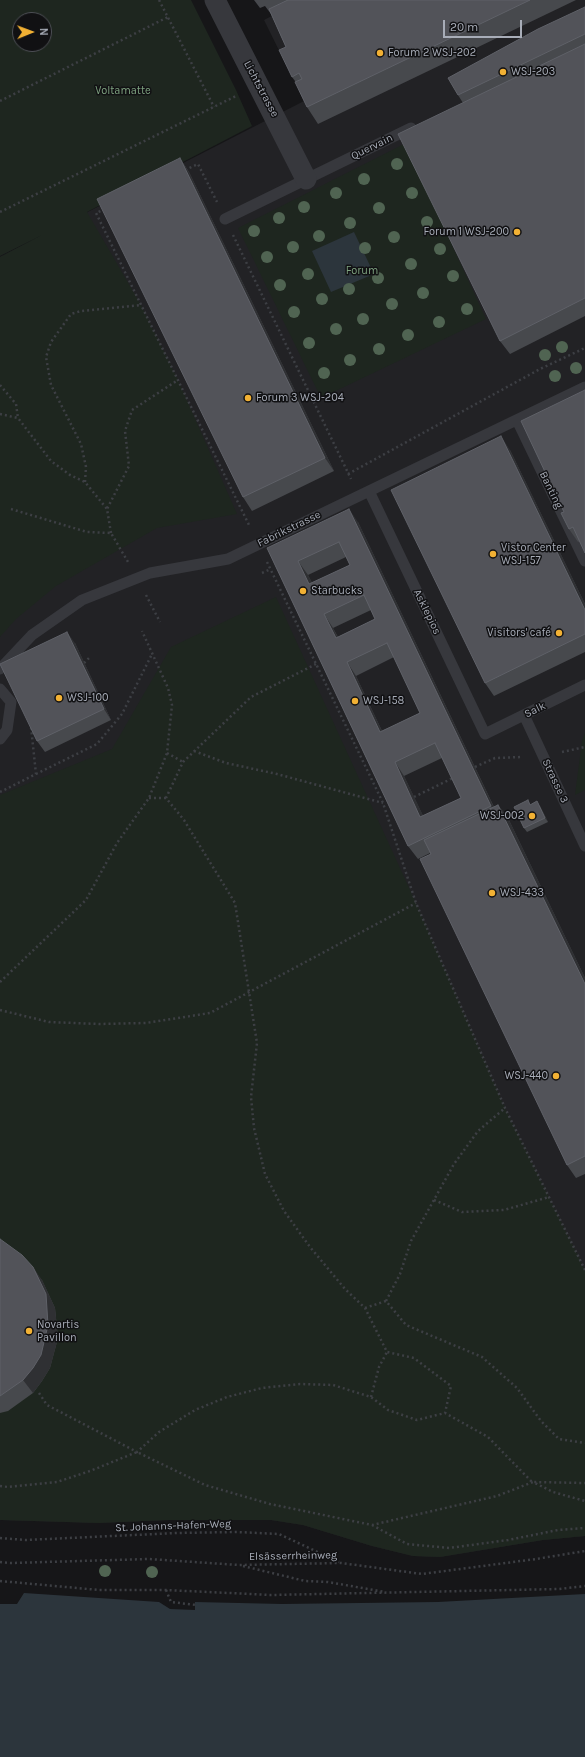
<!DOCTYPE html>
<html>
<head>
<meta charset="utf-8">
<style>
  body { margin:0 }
  #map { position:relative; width:585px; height:1757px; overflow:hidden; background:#161618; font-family:Karla,sans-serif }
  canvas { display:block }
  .north { position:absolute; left:12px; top:12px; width:40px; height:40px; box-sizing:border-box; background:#111113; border:1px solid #4d4f55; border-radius:50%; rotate:89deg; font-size:11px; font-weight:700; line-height:16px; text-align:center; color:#a8adb8 }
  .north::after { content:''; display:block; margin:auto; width:14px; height:18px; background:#f2b134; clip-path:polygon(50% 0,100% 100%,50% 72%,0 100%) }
  .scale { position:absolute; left:443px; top:20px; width:79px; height:18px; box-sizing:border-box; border:2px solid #a8adb8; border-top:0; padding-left:5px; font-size:12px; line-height:14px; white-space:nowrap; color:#a8adb8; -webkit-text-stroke:3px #111113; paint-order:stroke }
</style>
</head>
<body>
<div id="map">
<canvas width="585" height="1757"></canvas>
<div class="north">N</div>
<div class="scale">20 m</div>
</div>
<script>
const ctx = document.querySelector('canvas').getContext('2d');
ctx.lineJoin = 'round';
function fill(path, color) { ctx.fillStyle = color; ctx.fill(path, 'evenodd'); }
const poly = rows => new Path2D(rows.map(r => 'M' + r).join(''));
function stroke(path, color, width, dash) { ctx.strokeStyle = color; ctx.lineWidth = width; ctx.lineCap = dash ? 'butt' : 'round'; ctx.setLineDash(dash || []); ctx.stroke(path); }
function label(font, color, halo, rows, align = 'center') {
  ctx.font = font + ' Karla,sans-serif'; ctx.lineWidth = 3; ctx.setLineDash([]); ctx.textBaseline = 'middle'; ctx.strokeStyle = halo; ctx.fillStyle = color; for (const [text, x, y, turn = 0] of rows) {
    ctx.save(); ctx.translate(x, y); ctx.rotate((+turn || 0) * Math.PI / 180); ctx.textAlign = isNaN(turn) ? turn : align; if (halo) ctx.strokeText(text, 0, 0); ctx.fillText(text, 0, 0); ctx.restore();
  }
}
const built = poly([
  [302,0,585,0,585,1536,543,1540,440,1557,413,1556,372,1546,303,1525,271,1520,170,1520,98,1523,0,1520,0,257,304,101,264,20]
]);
const green = poly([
  [0,0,191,0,236,90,252,126,87,212,141,305,178,380,237,514,157,528,56,586,16,619,0,637,0,257,42,235,0,256],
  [20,20,44,20,44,44,20,44],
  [404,144,407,147,486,319,321,398,238,228],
  [276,597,416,903,505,1108,585,1270,585,1536,543,1540,440,1557,413,1556,372,1546,303,1525,271,1520,170,1520,98,1523,0,1520,0,795,112,749,171,647],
  [585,733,585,790,575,795,582,741]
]);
const water = poly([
  [354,232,374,274,331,292,312,251],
  [24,1593,159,1602,170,1609,195,1610,195,1602,282,1604,438,1602,585,1594,585,1757,0,1757,0,1604,17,1604]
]);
const path = poly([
  [159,0,214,107],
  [0,101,168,17],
  [185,170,198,164,217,202],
  [105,209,96,213,250,527],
  [0,212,236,96],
  [233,235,351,479],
  [0,385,16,404,18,418],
  [0,414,18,418,51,461,70,475,85,482,107,509],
  [348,474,540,369,585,348],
  [85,482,86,467,81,444,51,385,46,357,51,342,71,314,81,311,141,305],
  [11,509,87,532,111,533,128,562],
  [111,533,107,509,129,466,125,431,132,410,178,380],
  [267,562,383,803,416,903,505,1108,585,1270],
  [262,573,271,569],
  [146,595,160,622],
  [84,663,91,656],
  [316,664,251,697,183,762,166,798,184,820,235,903,257,1043,251,1097,254,1128,265,1174,284,1211,310,1247,345,1289,365,1308,387,1352,414,1358,451,1386,445,1413],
  [194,751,226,763,277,774,383,803],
  [562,752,585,747],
  [167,753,183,762],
  [475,767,495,758,522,757],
  [36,774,97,744,122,714,152,654],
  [0,792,36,774,31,727],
  [414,797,453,778],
  [149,798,166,798],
  [0,982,86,900,117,843,149,798,167,753,172,705,168,688,142,631],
  [0,1010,49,1022,99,1024,146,1023,210,1013,416,903],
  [434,1200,462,1212,504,1210,549,1197],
  [386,1301,400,1274,411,1241,454,1164,478,1131,505,1108],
  [365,1308,386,1301,406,1325,482,1357,517,1388,541,1421,559,1439,585,1443],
  [39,1393,47,1405,137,1452,159,1432,195,1410,227,1397,262,1388,300,1384,333,1385,371,1397,388,1410,417,1420,445,1413,488,1437,532,1482,585,1483],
  [371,1397,379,1367,387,1352],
  [0,1486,8,1487,57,1482,90,1471,137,1452,205,1485,270,1504,372,1525,497,1496,533,1482,553,1492,585,1501],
  [372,1525,407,1544,449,1548,508,1540,558,1530,585,1528],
  [0,1538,26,1540,177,1533,237,1532,279,1534,339,1562],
  [0,1562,11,1563,149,1559,239,1565,341,1563,422,1574,536,1559,585,1551],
  [243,1566,305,1581,328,1582,385,1592],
  [0,1581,99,1590,166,1590,271,1595,559,1589,585,1586],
  [166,1590,171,1602,196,1605]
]);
const lane = poly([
  [225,219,411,128],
  [517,420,585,561],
  [369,491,485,734,585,685],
  [0,669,32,635,82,600,150,573,228,559,585,387],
  [0,689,11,702,7,730,0,739],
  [524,715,585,846]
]);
const street = poly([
  [215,0,306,179]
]);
const trees = [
  [397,164],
  [364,179],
  [336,193],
  [412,193],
  [304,207],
  [379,208],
  [279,218],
  [427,222],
  [350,223],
  [254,231],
  [319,236],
  [394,237],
  [293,247],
  [365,248],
  [440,249],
  [267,257],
  [411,264],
  [308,274],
  [453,276],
  [378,278],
  [280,285],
  [349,289],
  [423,293],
  [322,299],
  [392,304],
  [467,309],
  [294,312],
  [363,319],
  [439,322],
  [336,329],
  [408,335],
  [309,343],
  [562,347],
  [379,349],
  [545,355],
  [350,360],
  [576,368],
  [324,373],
  [555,376],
  [105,1571],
  [152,1572]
];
const wall = poly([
  [254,0,576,0,318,124,307,107,296,82,292,77,286,47,271,14,265,6,260,8],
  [585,7,585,316,510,354,500,341,463,103,458,95],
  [180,158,189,172,334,471,252,511,243,497],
  [521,421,580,541,578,542,569,529,564,512],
  [510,450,585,604,585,652,494,696,485,683],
  [358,522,494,807,498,805,508,818,585,978,585,1174,576,1178,567,1165,430,853,418,859,408,846,267,548],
  [346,557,350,565,312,583,308,575],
  [371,610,375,619,338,637,333,628],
  [394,657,420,713,382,731,356,676],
  [442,758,461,798,423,816,404,776],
  [75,643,111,720,45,752,37,741],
  [531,805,540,806,548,822,527,832,524,828],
  [0,1239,42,1280,55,1308,58,1338,50,1368,42,1381,33,1393,8,1411,0,1413]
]);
const shadedWall = poly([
  [180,158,189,172,334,471,325,458],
  [501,436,510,450,585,604,585,610],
  [349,509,358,522,500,820,491,806],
  [298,561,308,575,319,597,309,584],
  [324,614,333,628,345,652,336,638],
  [67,632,75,643,111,720,104,709],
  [347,662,356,676,389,746,380,732],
  [395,762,404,776,430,830,420,817],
  [537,801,540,806,548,822,545,818],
  [498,805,508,818,585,978,585,984],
  [33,1267,42,1280,55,1308,58,1338,50,1368,42,1381,33,1393,23,1380]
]);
const building = poly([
  [288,0,530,0,307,107,295,82,302,79,299,73,292,77,279,50,286,47,269,9,288,0],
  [585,7,585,34,458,95,448,78,538,29,585,7],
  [585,44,585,298,500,341,398,134,585,44],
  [180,158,325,458,243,497,97,199,180,158],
  [585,390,585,553,573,527,569,529,561,513,564,512,521,421,585,390],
  [501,436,585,610,585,634,485,683,391,490,501,436],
  [349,509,491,806,408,846,267,548,349,509],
  [339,542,350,565,309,584,298,561,339,542],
  [364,595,375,619,336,638,324,614,364,595],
  [387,643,420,713,380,732,347,662,387,643],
  [435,743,461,798,420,817,395,762,435,743],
  [67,632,104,709,37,741,0,664,67,632],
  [528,800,530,805,537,801,545,818,524,828,514,807,528,800],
  [498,805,585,984,585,1156,567,1165,420,859,431,854,424,840,498,805],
  [0,1239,22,1255,33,1267,46,1294,48,1325,41,1355,33,1368,23,1380,0,1396,0,1239]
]);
const markers = [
  [380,53,4,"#f2b134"],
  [503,72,4,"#f2b134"],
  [517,232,4,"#f2b134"],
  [248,398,4,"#f2b134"],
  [493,554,4,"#f2b134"],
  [303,591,4,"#f2b134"],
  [559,633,4,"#f2b134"],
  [59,698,4,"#f2b134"],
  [355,701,4,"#f2b134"],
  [532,816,4,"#f2b134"],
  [492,893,4,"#f2b134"],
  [556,1076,4,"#f2b134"],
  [29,1331,4,"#f2b134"]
];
const poiNames = [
  ["Forum 2 WSJ-202",388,53],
  ["WSJ-203",511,72],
  ["Forum 1 WSJ-200",509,232,"right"],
  ["Forum 3 WSJ-204",256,398],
  ["Vistor Center",501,548],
  ["WSJ-157",501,561],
  ["Starbucks",311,591],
  ["Visitors' café",551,633,"right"],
  ["WSJ-100",67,698],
  ["WSJ-158",363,701],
  ["WSJ-002",524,816,"right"],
  ["WSJ-433",500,893],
  ["WSJ-440",548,1076,"right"],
  ["Novartis",37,1325],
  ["Pavillon",37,1338]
];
const streetNames = [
  ["Lichtstrasse",261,89,62],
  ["Quervain",372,147,-26],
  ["Banting",551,490,64],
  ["Fabrikstrasse",289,529,-26],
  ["Asklepios",427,612,64],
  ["Salk",535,710,-26],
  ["Strasse 3",555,781,65],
  ["St. Johanns-Hafen-Weg",173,1526,-2],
  ["Elsässerrheinweg",293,1556,-1]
];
const parkNames = [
  ["Voltamatte",123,91],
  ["Forum",362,271]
];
fill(built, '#222225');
fill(green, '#1e261f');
fill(water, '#2c353c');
stroke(path, '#3d3f44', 2.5, [2, 3]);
stroke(lane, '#37383d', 11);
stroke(street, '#37383d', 21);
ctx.fillStyle = '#506452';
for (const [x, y] of trees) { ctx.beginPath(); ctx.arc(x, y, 6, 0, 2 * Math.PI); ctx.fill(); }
fill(wall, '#47494d');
fill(shadedWall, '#2f3033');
fill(building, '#525359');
stroke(building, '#5f6168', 1);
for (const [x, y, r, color] of markers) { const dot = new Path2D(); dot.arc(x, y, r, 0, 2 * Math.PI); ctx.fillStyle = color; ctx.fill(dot); stroke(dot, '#111113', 1.5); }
label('11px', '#a8adb8', '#111113', poiNames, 'left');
label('11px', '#a8adb8', '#111113', streetNames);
label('11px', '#7fa381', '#111113', parkNames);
</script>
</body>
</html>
